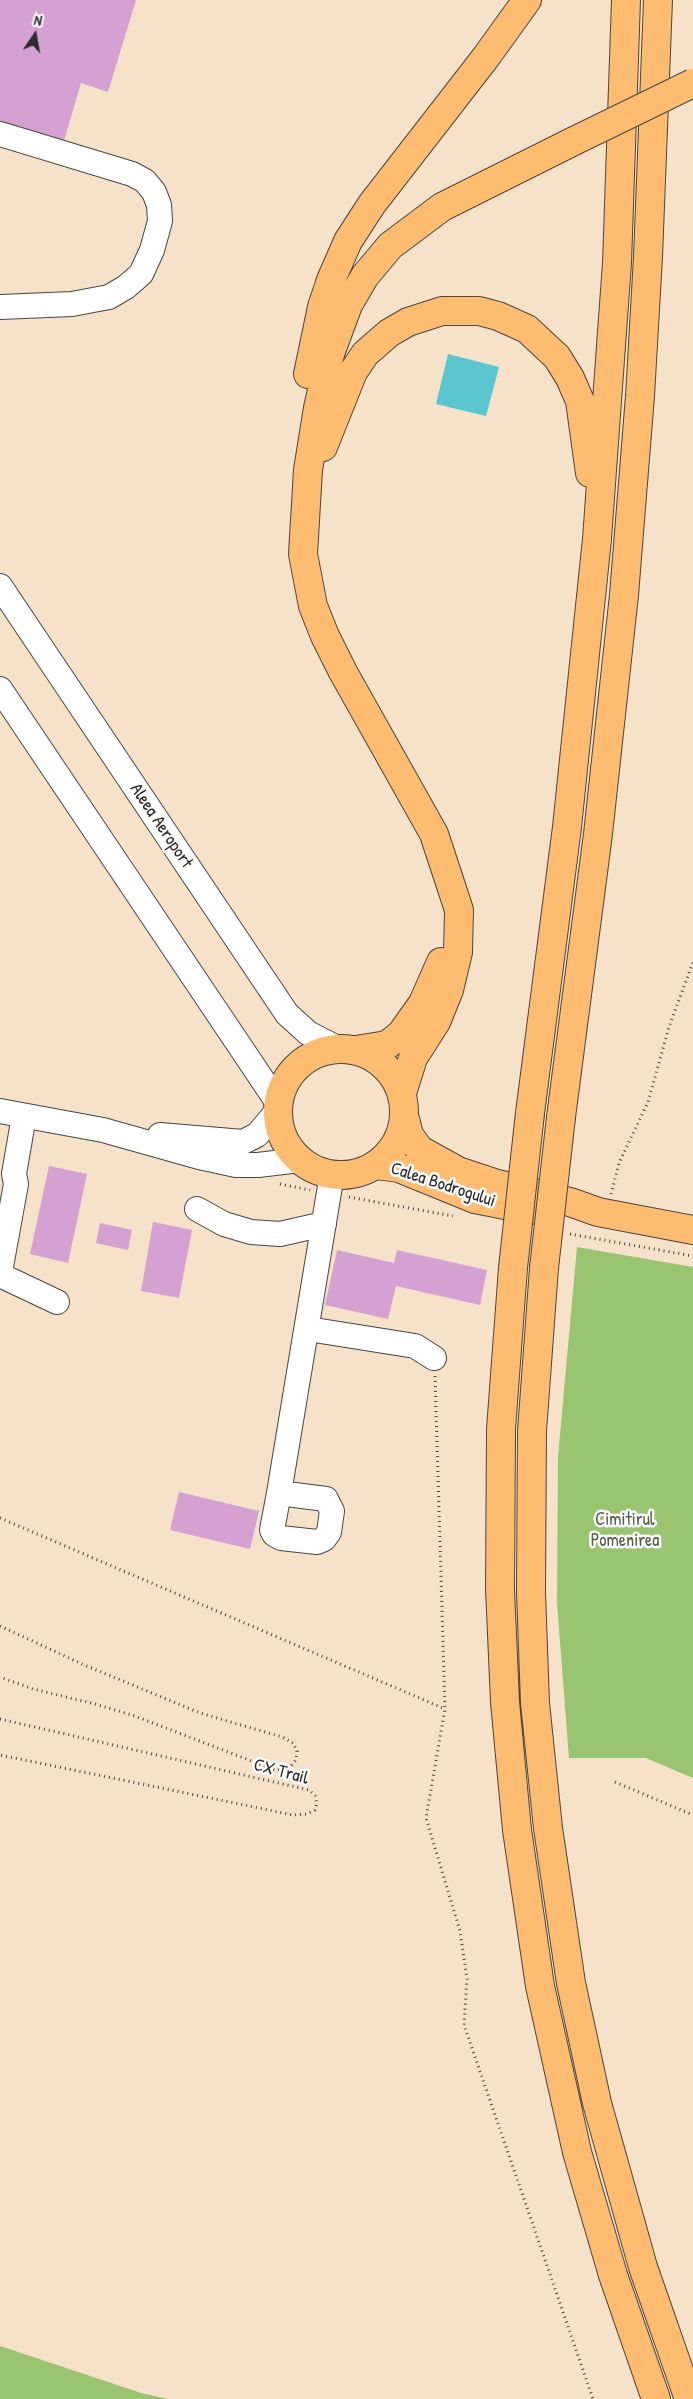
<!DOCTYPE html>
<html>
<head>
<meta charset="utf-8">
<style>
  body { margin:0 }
  #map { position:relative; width:693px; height:2399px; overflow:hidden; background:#f5e2c9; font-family:"Patrick Hand",sans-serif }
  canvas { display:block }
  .north { position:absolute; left:10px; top:10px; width:50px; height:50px; -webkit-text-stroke:4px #fff; paint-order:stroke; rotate:12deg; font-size:14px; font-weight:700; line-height:20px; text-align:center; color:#2b2b2b }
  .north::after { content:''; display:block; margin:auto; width:18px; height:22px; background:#2b2b2b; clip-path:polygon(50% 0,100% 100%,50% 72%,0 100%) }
</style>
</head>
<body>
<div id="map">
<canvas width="693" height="2399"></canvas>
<div class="north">N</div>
</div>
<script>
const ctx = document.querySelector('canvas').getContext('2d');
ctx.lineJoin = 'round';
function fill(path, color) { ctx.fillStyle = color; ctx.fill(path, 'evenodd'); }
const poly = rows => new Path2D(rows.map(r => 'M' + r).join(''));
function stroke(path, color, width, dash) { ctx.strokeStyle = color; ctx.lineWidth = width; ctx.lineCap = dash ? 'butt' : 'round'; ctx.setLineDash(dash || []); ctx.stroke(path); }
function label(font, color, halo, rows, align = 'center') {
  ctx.font = font + ' "Patrick Hand",sans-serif'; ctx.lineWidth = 5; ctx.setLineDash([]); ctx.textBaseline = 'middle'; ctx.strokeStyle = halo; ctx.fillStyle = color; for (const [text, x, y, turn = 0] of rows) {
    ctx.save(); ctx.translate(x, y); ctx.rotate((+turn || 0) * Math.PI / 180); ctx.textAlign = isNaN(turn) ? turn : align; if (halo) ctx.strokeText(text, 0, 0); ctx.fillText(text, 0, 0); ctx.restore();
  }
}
const green = poly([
  [577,1247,693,1267,693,1778,646,1758,569,1758,557,1603,558,1457],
  [0,2346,141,2393,168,2399,0,2399]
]);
const water = poly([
  [448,354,499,367,486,416,436,404]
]);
const building = poly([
  [0,0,136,0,108,92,81,83,63,144,0,126],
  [49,1166,87,1174,68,1263,30,1254],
  [153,1222,192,1230,179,1298,141,1291],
  [100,1223,132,1230,128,1250,96,1243],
  [337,1250,394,1263,397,1250,487,1270,480,1305,396,1286,388,1319,325,1305],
  [179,1492,259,1511,250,1549,170,1530]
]);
const path = poly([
  [280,1184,310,1190],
  [611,1194,619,1163,648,1102,669,1027,693,962],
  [349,1197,453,1216],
  [570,1234,693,1256],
  [435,1376,445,1709,426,1818,460,1931,467,1979,464,2025,593,2399],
  [0,1518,445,1709],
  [0,1626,82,1664,200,1713,282,1737,293,1743,297,1751,296,1760,288,1769,275,1770,132,1715,95,1704,33,1689,0,1677],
  [0,1719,309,1790,315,1796,317,1803,315,1810,307,1814,293,1815,0,1755],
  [615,1782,693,1815]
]);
const minor = poly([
  [0,134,132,174,145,181,154,192,159,205,160,221,152,250,141,274,126,287,109,297,72,304,0,307],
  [0,586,287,1014,308,1033,339,1049],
  [0,689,278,1103],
  [0,1111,103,1130,199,1157,236,1165,258,1165,300,1160],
  [160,1135,243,1142,257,1135,278,1110],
  [197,1209,224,1224,251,1232,280,1234,324,1224],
  [0,1272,16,1184,14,1174,24,1116],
  [0,1275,57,1302],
  [308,1329,415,1346,434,1358],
  [279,1493,332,1174],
  [279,1493,326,1499,332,1511,329,1532,324,1539,317,1542,281,1538,274,1534,272,1530,279,1493]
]);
const major = poly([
  '278 1112a63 63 0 1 1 126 0a63 63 0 1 1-126 0Z',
  [405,1119,409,1135,420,1150,458,1171,494,1183,570,1202,598,1212,693,1230],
  [376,1165,399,1168,475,1199,530,1210]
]);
const highway = poly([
  [308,374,322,307,331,280,348,241,372,204,486,57,527,0],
  [323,447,353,372,365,354,389,333,408,322,442,311,479,311,498,316,527,329,557,357,570,378,580,401,590,473],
  [356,1050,387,1045,401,1034,423,1003,441,962],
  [402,1093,413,1058,436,1022,449,990,458,952,459,910,434,834,343,672,325,636,313,606,303,554,308,470,318,408,330,354,348,305,365,276,390,246,442,207,574,141],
  [530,1113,567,827,597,539,617,263,626,0],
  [561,1117,598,834,624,595,640,396,648,257,658,0],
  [513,1268,501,1429,500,1589,505,1702,517,1830,540,1986,577,2152,613,2275,656,2399],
  [544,1268,532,1431,531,1592,535,1703,548,1828,571,1983,597,2103,643,2267,689,2399]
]);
const highwayBridge = poly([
  [574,141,693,83],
  [513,1268,530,1113],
  [544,1268,561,1117]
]);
const streetNames = [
  ["Aleea Aeroport",161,826,56],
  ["Calea Bodrogului",443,1185,18],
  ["CX Trail",281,1772,15]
];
const parkNames = [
  ["Cimitirul",625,1520],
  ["Pomenirea",625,1541]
];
fill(green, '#99c470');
fill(water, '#59c6d0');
fill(building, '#d4a1d2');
stroke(minor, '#494643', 26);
stroke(major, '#494643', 30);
stroke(highway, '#494643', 30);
stroke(path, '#494643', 3, [1, 4]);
stroke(minor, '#fff', 24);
stroke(major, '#fdbc70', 28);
stroke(highway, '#fdbc70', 28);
stroke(highwayBridge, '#494643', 30, []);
stroke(highwayBridge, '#fdbc70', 28);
label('18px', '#2b2b2b', '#fff', streetNames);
label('18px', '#526143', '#fff', parkNames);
</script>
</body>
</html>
